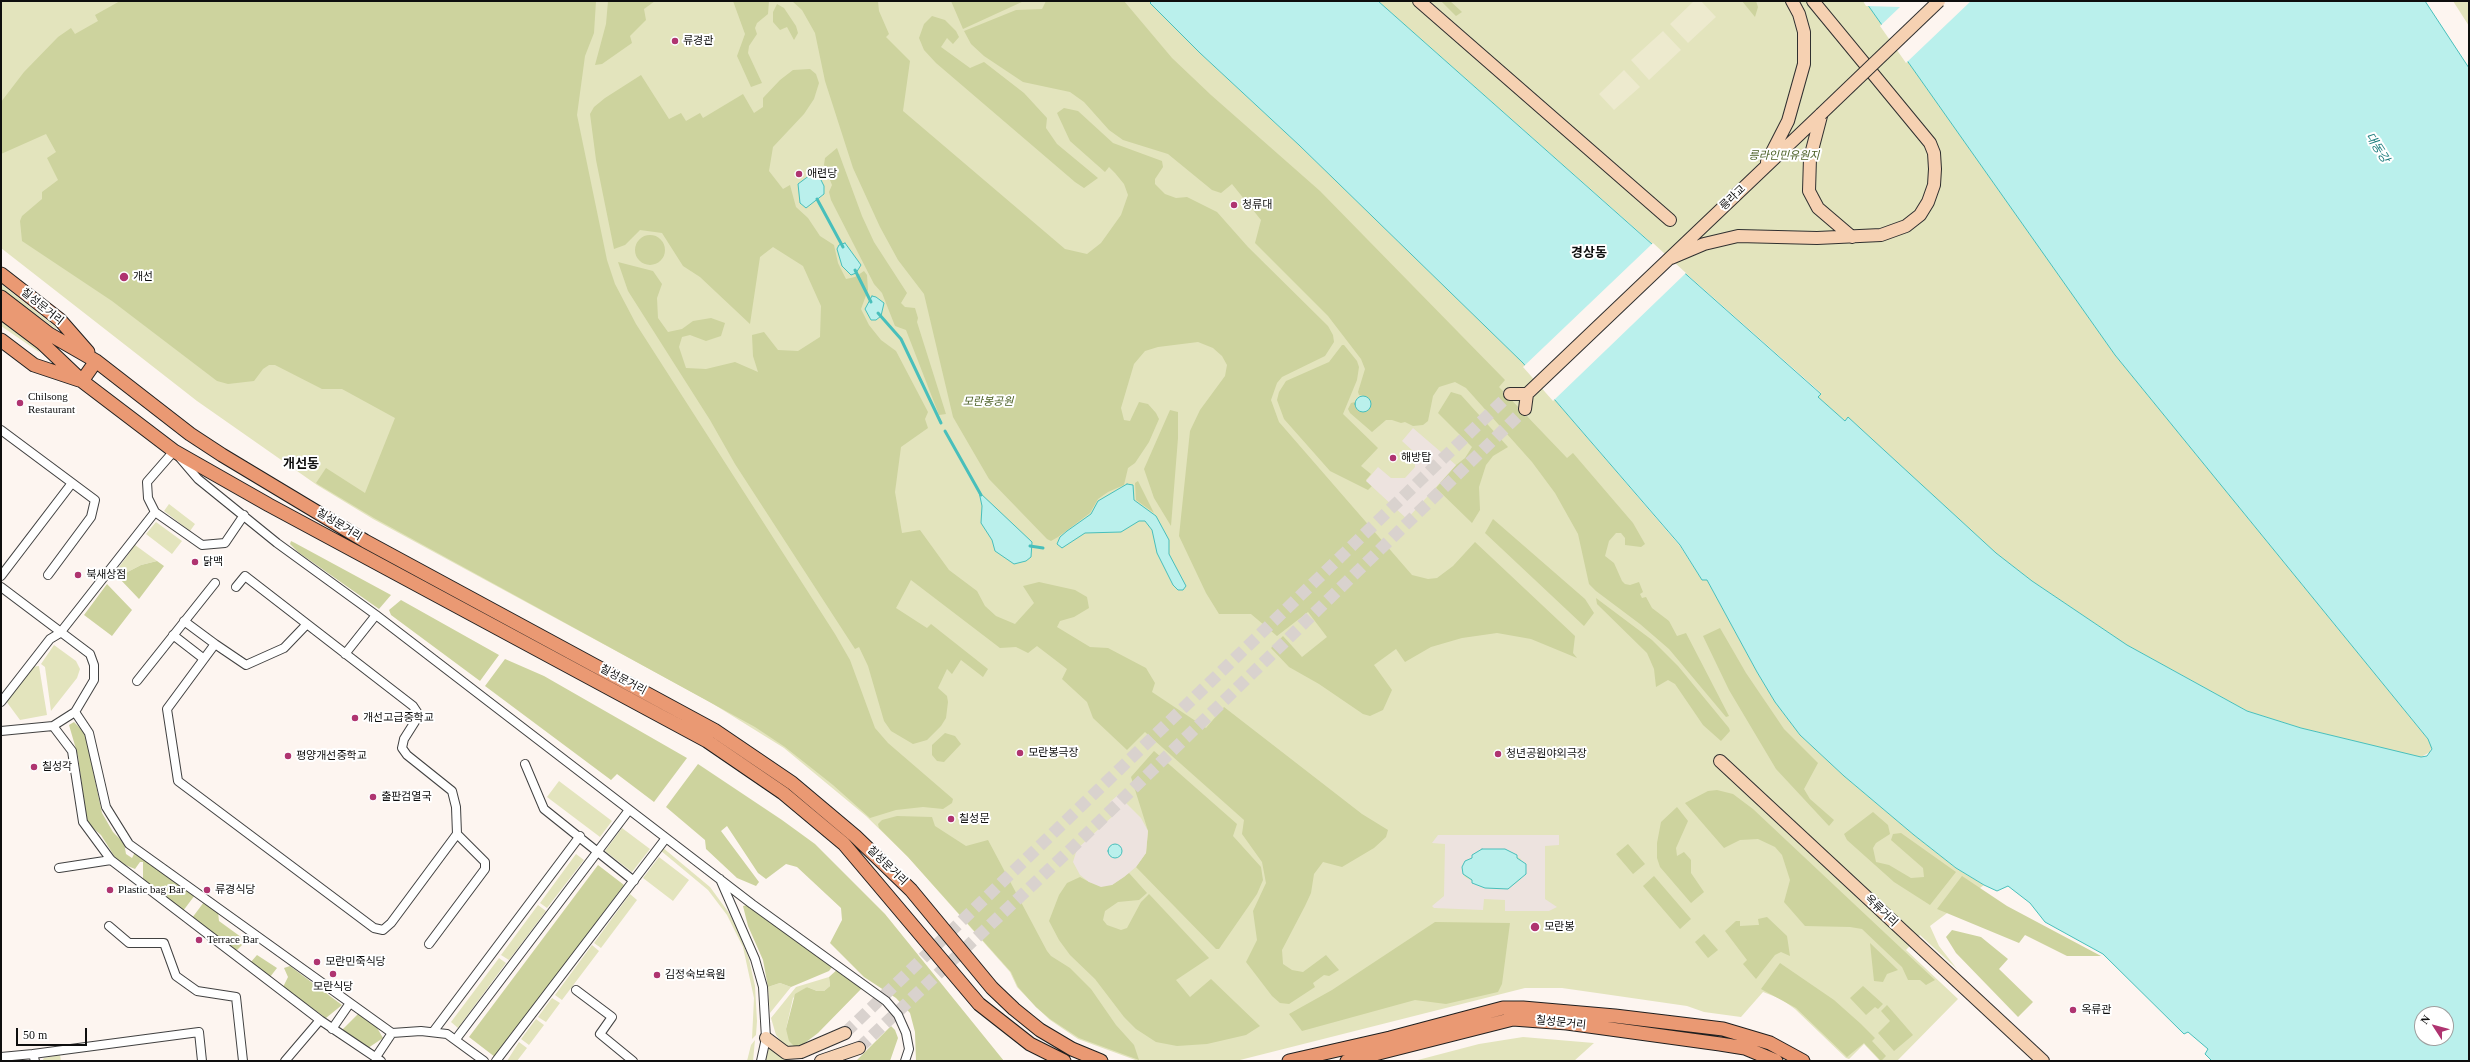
<!DOCTYPE html>
<html>
<head>
<meta charset="utf-8">
<style>
  body { margin:0 }
  #map { position:relative; width:2470px; height:1062px; overflow:hidden; background:#fdf5f0; font-family:"Times New Roman",serif }
  canvas { display:block }
  .frame { position:absolute; inset:0; border:2px solid #0e0e0e; pointer-events:none }
  .north { position:absolute; left:2414px; top:1006px; width:40px; height:40px; box-sizing:border-box; background:#fff; border:1px solid #9f9f9f; border-radius:50%; rotate:306deg; font-size:11px; font-weight:700; line-height:16px; text-align:center; color:#0e0e0e }
  .north::after { content:''; display:block; margin:auto; width:14px; height:18px; background:#af3470; clip-path:polygon(50% 0,100% 100%,50% 72%,0 100%) }
  .scale { position:absolute; left:16px; top:1028px; width:71px; height:18px; box-sizing:border-box; border:2px solid #0e0e0e; border-top:0; padding-left:5px; font-size:12px; line-height:14px; white-space:nowrap; color:#0e0e0e; -webkit-text-stroke:3px #fff; paint-order:stroke }
</style>
</head>
<body>
<div id="map">
<canvas width="2470" height="1062"></canvas>
<div class="frame"></div>
<div class="north">N</div>
<div class="scale">50 m</div>
</div>
<script>
const ctx = document.querySelector('canvas').getContext('2d');
ctx.lineJoin = 'round';
function fill(path, color) { ctx.fillStyle = color; ctx.fill(path, 'evenodd'); }
const poly = rows => new Path2D(rows.map(r => 'M' + r).join(''));
function stroke(path, color, width, dash) { ctx.strokeStyle = color; ctx.lineWidth = width; ctx.lineCap = dash ? 'butt' : 'round'; ctx.setLineDash(dash || []); ctx.stroke(path); }
function label(font, color, halo, rows, align = 'center') {
  ctx.font = font + ' "Times New Roman","Noto Sans KR",serif'; ctx.lineWidth = 4; ctx.setLineDash([]); ctx.textBaseline = 'middle'; ctx.strokeStyle = halo; ctx.fillStyle = color; for (const [text, x, y, turn = 0] of rows) {
    ctx.save(); ctx.translate(x, y); ctx.rotate((+turn || 0) * Math.PI / 180); ctx.textAlign = isNaN(turn) ? turn : align; if (halo) ctx.strokeText(text, 0, 0); ctx.fillText(text, 0, 0); ctx.restore();
  }
}
const green = poly([
  [1,1,1152,1,1151,3,1200,53,1299,145,1523,363,1680,546,1702,580,1707,580,1757,672,1775,702,1800,735,1844,776,1914,835,1956,868,1984,885,1930,926,1939,946,1957,969,1920,935,1906,950,1958,999,1897,1061,1880,1061,1864,1044,1849,1059,1846,1058,1795,1009,1781,999,1763,992,1741,1017,1704,1012,1687,1006,1604,994,1562,988,1525,988,1236,1061,1138,1061,1078,1039,1050,1020,1036,1007,1017,987,1010,972,908,857,866,816,784,748,710,702,373,519,317,485,197,401,1,248],
  [1378,1,1865,1,2115,355,2428,739,2432,744,2430,752,2421,757,2411,755,2301,728,2247,711,2127,645,2032,581,1996,553,1849,418,1845,421,1818,397,1821,393],
  [2453,1,2469,1,2469,26],
  [1,284,56,327,56,329,1,289],
  [1,321,38,349,39,352,1,326],
  [169,504,195,524,190,531,164,511],
  [156,522,182,541,172,554,146,534],
  [135,545,157,561,141,565,118,577,114,574],
  [54,645,76,661,80,669,77,678,51,711,45,667,41,664],
  [39,666,47,715,20,720,6,701,30,667],
  [559,781,612,821,600,837,547,797],
  [622,828,650,849,632,872,605,851],
  [662,847,710,887,729,913,737,928,749,959,755,986,757,1021,756,1035,752,1039,754,998,743,947,727,915,708,890,660,850],
  [576,854,584,860,547,908,540,903],
  [659,857,689,880,673,901,643,878],
  [630,894,637,900,601,948,594,943],
  [538,905,546,911,509,960,501,955],
  [592,945,599,951,562,1000,555,995],
  [499,958,506,963,458,1028,451,1022],
  [829,977,830,986,824,991,817,991,807,987,793,998,786,1029,797,1049,785,1046,776,1035,771,1018,796,987],
  [780,983,791,987,770,1013,768,987],
  [552,998,560,1003,546,1022,538,1017],
  [536,1019,544,1025,529,1045,521,1039],
  [1523,1037,1594,1043,1574,1061,1414,1061,1479,1044],
  [755,1040,753,1061,747,1061,751,1045],
  [519,1042,527,1048,517,1061,507,1061],
  [768,1047,786,1059,785,1061,765,1061],
  [60,1055,61,1061,42,1061,44,1058]
]);
const forest = poly([
  [120,1,596,1,594,33,585,56,577,115,607,260,615,284,636,324,835,634,850,660,875,728,888,743,953,799,952,803,943,809,923,807,896,810,870,818,833,785,785,747,755,727,374,518,319,485,316,483,326,468,365,493,395,418,342,389,322,389,275,365,269,365,263,369,254,381,228,384,217,381,112,301,22,241,20,221,22,216,42,199,42,192,58,180,47,158,56,152,46,134,1,154,1,102,24,72,58,37,71,28,75,34,98,21,95,15],
  [608,1,655,1,644,9,646,20,630,36,632,43,602,64,595,65,606,24],
  [733,1,769,1,768,14,757,23,755,28,757,34,749,46,748,53,762,83,751,87,737,56,745,34],
  [792,1,878,1,879,11,889,34,886,37,910,61,903,111,1065,249,1087,254,1101,243,1121,215,1128,195,1124,184,1115,173,1109,167,1105,172,1070,141,1057,113,1064,108,1078,111,1113,143,1162,161,1163,167,1155,179,1155,184,1165,194,1176,198,1187,197,1217,212,1248,247,1328,326,1333,335,1334,342,1325,356,1282,377,1277,383,1271,400,1279,422,1412,575,1428,579,1437,578,1453,566,1475,542,1575,636,1573,653,1577,658,1531,639,1497,633,1462,638,1431,647,1405,662,1396,649,1374,665,1392,690,1383,710,1370,716,1363,714,1319,684,1289,667,1271,648,1283,636,1302,657,1327,637,1308,612,1277,636,1251,614,1219,614,1206,593,1179,536,1190,431,1200,410,1225,376,1227,365,1222,356,1213,348,1198,342,1158,347,1145,351,1134,364,1121,408,1124,420,1130,421,1139,402,1148,404,1156,413,1159,419,1149,442,1135,463,1128,468,1124,485,1108,492,1098,499,1090,513,1058,537,1051,541,1047,539,989,479,953,417,924,294,898,260,880,227,853,168,825,81,815,33,802,10],
  [951,1,1024,1,963,29],
  [1046,1,1124,1,1172,58,1211,95,1320,191,1505,380,1499,387,1567,458,1573,453,1633,523,1645,544,1641,547,1625,545,1625,538,1621,533,1616,533,1609,541,1605,556,1614,563,1622,581,1625,584,1630,585,1639,582,1643,592,1640,594,1642,598,1646,597,1652,608,1669,621,1677,636,1686,633,1729,716,1726,717,1669,649,1640,624,1596,591,1589,584,1578,534,1555,493,1532,462,1466,388,1455,382,1439,387,1433,396,1428,421,1423,425,1413,426,1405,422,1401,423,1392,420,1386,420,1372,432,1350,413,1348,409,1351,403,1355,402,1358,410,1368,411,1364,396,1359,395,1358,392,1365,369,1361,359,1328,316,1255,243,1261,220,1232,184,1221,193,1212,190,1168,154,1123,140,1109,130,1084,102,1070,92,1023,82,984,56,971,44,964,31,1016,10,1042,9],
  [1441,1,1450,1,1462,12,1456,16],
  [1742,1,1756,1,1758,7,1755,17],
  [777,4,784,8,796,26,798,33,794,40,787,27,780,30,773,22,773,12],
  [932,16,945,20,956,31,959,37,953,44,947,38,941,47,970,68,984,62,1024,93,1047,118,1046,128,1057,144,1098,178,1084,188,1075,182,936,63,924,50,919,38,924,24],
  [810,69,816,74,819,83,814,99,804,114,773,147,769,171,783,189,790,185,796,207,808,218,820,236,834,245,838,263,846,279,855,277,864,271,867,275,868,290,861,309,869,325,881,340,896,351,928,412,925,419,928,428,901,447,895,492,902,533,920,530,949,570,977,591,985,606,996,616,1015,624,1034,603,1023,586,1039,582,1075,590,1087,597,1089,608,1074,617,1060,621,1057,627,1090,647,1108,648,1146,668,1155,683,1152,692,1206,728,1224,707,1362,814,1388,830,1386,837,1374,848,1342,867,1323,862,1314,874,1311,893,1305,906,1282,950,1283,964,1292,970,1303,972,1326,955,1339,970,1329,976,1324,975,1313,983,1315,987,1289,1004,1280,1003,1272,996,1246,962,1257,940,1253,911,1266,883,1262,862,1242,834,1244,820,1145,732,1127,750,1093,718,1087,702,1062,679,1067,669,1037,646,1028,653,1016,647,1000,648,911,580,896,608,927,628,931,624,988,669,983,677,961,660,952,674,947,669,938,688,947,696,948,702,946,718,941,726,927,740,913,744,891,731,884,721,868,666,859,647,855,649,735,464,710,420,628,291,618,262,653,271,662,284,657,298,658,318,668,332,682,329,693,321,711,318,725,323,721,336,706,341,690,335,682,337,679,347,686,368,706,369,735,362,758,372,753,356,752,335,764,332,778,350,798,351,820,337,821,306,803,266,773,247,760,257,750,324,700,277,683,266,662,233,640,230,625,245,614,249,596,160,590,114,594,107,605,98,641,75,669,119,681,113,686,121,700,113,703,118,743,94,754,113,763,107,763,98,780,80,793,70],
  [837,148,862,216,874,242,907,293,901,303,905,307,915,308,918,318,917,322,946,414,939,415,906,330,895,326,882,293,874,284,831,200,829,192,832,185,824,165,825,158],
  '635 250a15 15 0 1 1 30 0a15 15 0 1 1-30 0Z',
  [1342,345,1344,345,1357,361,1359,367,1357,380,1343,414,1378,448,1361,466,1371,474,1366,480,1372,486,1368,490,1330,471,1284,419,1277,400,1279,392,1286,381,1329,362],
  [1451,392,1461,395,1508,447,1493,456,1486,465,1479,487,1480,510,1472,523,1436,488,1456,465,1465,458,1472,447,1438,413],
  [1170,410,1178,412,1178,438,1171,526,1154,498,1144,469],
  [1138,481,1154,513,1136,500,1135,483],
  [1493,519,1585,599,1594,613,1584,626,1485,533],
  [291,541,295,543,391,595,379,609,298,552,290,544],
  [157,561,164,566,139,599,118,577,141,565],
  [107,584,132,610,112,636,84,615],
  [1596,598,1652,640,1678,666,1729,728,1730,731,1721,741,1703,725,1675,684,1668,680,1656,687,1654,669,1647,653,1597,604],
  [401,600,499,655,480,681,391,615,389,610],
  [1720,628,1746,673,1784,729,1818,763,1804,789,1810,799,1834,820,1829,826,1776,769,1729,690,1703,636],
  [505,659,544,676,687,758,654,802,617,774,611,780,485,686],
  [74,722,85,733,102,813,113,832,124,843,126,854,132,858,135,852,195,895,183,911,143,881,143,862,140,862,135,869,118,862,101,835,87,823,78,756,69,725],
  [945,733,955,736,961,744,944,762,937,761,932,755,932,745],
  [1154,751,1237,824,1233,836,1261,867,1263,880,1257,894,1219,949,1216,949,1136,867,1146,853,1148,831,1131,777],
  [698,764,782,820,815,844,885,914,1004,1061,916,1061,915,1032,910,1013,896,998,864,977,830,943,842,920,841,908,797,867,786,864,766,879,758,873,727,826,721,831,759,882,756,886,737,878,706,849,705,840,666,807],
  [1717,790,1733,794,1753,809,1935,980,1926,985,1920,980,1908,980,1902,967,1862,929,1850,927,1805,926,1784,902,1790,880,1782,855,1775,847,1758,839,1740,840,1724,848,1685,803,1708,791],
  [1677,807,1688,821,1676,848,1677,856,1684,852,1691,860,1691,873,1704,892,1691,903,1660,867,1657,858,1657,843,1661,822],
  [1873,812,1888,825,1890,834,1876,843,1873,848,1876,862,1889,865,1911,878,1924,877,1923,868,1891,840,1893,834,1901,833,1956,872,1930,905,1894,882,1847,840,1844,834],
  [897,816,932,817,935,826,966,846,988,840,1047,951,1051,956,1070,968,1091,989,1116,1025,1134,1045,1139,1060,1079,1038,1050,1019,1036,1007,1018,987,1011,972,908,857,879,828,878,824,882,820],
  [1628,844,1645,864,1633,874,1616,854],
  [598,865,624,885,495,1057,469,1037],
  [1129,873,1147,893,1139,900,1118,902,1105,911,1103,920,1107,925,1121,930,1127,928,1141,902,1149,894,1209,958,1176,980,1190,997,1211,979,1260,1026,1246,1035,1207,1044,1177,1046,1156,1042,1136,1029,1124,1017,1095,979,1070,955,1059,940,1049,921,1059,895,1067,883,1080,877,1089,882,1112,885],
  [1654,876,1691,919,1680,929,1643,886],
  [1962,876,2007,906,2101,956,2067,956,2025,935,2019,943,1937,909],
  [204,902,218,912,219,921,241,937,243,944,236,951,192,918],
  [747,905,832,967,829,971,791,987,780,983,768,987,763,960,748,926,743,906],
  [1767,917,1787,936,1790,956,1781,952,1775,955,1756,979,1743,964,1747,960,1725,931,1736,921,1740,921,1740,926,1757,925,1759,925,1758,919],
  [1435,922,1510,923,1502,984,1498,992,1446,1004,1415,1000,1302,1031,1289,1014,1332,990],
  [1952,930,1981,937,2008,959,1999,969,2033,1002,2018,1017,1956,953,1946,937],
  [1704,934,1718,950,1708,958,1695,942],
  [1870,943,1898,970,1887,974,1883,982,1874,981],
  [257,955,277,968,270,977,250,963],
  [1780,963,1834,1000,1861,1024,1875,1038,1872,1041,1886,1056,1881,1061,1864,1043,1847,1057,1796,1008,1761,989],
  [290,966,342,1005,326,1018,283,987,288,977,284,968],
  [839,968,863,987,818,1033,797,1049,789,1041,786,1029,795,994,807,987,817,991,824,991,830,986,829,977],
  [1863,986,1883,1004,1878,1009,1875,1007,1866,1015,1850,998],
  [1887,1005,1913,1035,1894,1051,1878,1033,1890,1021,1881,1011],
  [358,1014,376,1026,383,1038,368,1048,361,1046,342,1030],
  [891,1026,895,1030,898,1038,890,1061,856,1061]
]);
const pitch = poly([
  [1694,1,1701,1,1716,17,1688,43,1670,24],
  [1663,31,1681,50,1649,80,1631,60],
  [1624,70,1640,87,1614,110,1599,94]
]);
const plaza = poly([
  [1413,428,1456,465,1407,519,1366,481,1378,467,1391,478,1405,478,1415,467,1414,452,1402,441],
  [1118,795,1141,818,1148,831,1146,853,1136,867,1124,877,1112,885,1101,887,1089,882,1080,875,1073,862,1077,849,1115,814,1110,802],
  [1438,835,1559,835,1559,845,1545,846,1545,899,1557,907,1549,911,1505,911,1505,900,1484,899,1483,910,1434,908,1432,906,1444,896,1445,844,1432,843],
  [1481,849,1514,855,1521,859,1521,879,1508,889,1485,888,1465,877,1463,874,1472,858]
]);
const water = poly([
  [1152,1,1378,1,1821,394,1818,397,1845,421,1848,417,1996,553,2032,581,2127,645,2247,711,2301,728,2421,757,2427,756,2432,749,2428,739,2115,355,1865,1,2425,1,2469,68,2469,1061,2212,1061,2205,1054,2208,1049,2188,1032,2184,1034,2103,954,2045,922,2030,903,2008,886,1997,891,1984,885,1956,868,1914,835,1844,776,1800,735,1775,702,1757,672,1707,580,1702,580,1680,545,1523,363,1299,145,1200,53,1150,3,1152,1],
  [2422,1014,2446,1014,2446,1038,2422,1038,2422,1014],
  [818,174,824,186,824,194,806,208,800,203,798,184,810,175,818,174],
  [845,243,861,265,856,273,851,275,842,266,837,249,839,245,845,243],
  [872,296,876,297,884,303,881,316,876,320,871,320,865,309,872,296],
  '1355 404a8 8 0 1 1 16 0a8 8 0 1 1-16 0Z',
  [1127,484,1133,485,1134,500,1156,516,1169,540,1169,554,1186,586,1183,590,1178,590,1173,585,1157,553,1152,530,1145,521,1139,521,1121,532,1085,533,1062,548,1057,544,1060,537,1067,531,1091,514,1098,501,1127,484],
  [979,492,1032,542,1031,557,1026,561,1014,564,995,551,992,540,981,523,982,506,979,492],
  '1108 851a7 7 0 1 1 14 0a7 7 0 1 1-14 0Z',
  [1482,849,1505,849,1517,855,1517,858,1526,864,1526,874,1508,889,1485,888,1472,883,1472,880,1463,874,1462,867,1465,861,1472,858,1472,855,1482,849]
]);
const pier = poly([
  [1863,1,1971,1,1906,63,1880,26,1900,7,1866,6],
  [1653,243,1686,273,1553,401,1523,367]
]);
const stream = poly([
  [817,199,843,247],
  [855,270,871,302],
  [878,313,901,339,941,423],
  [945,431,981,495],
  [1030,546,1043,548]
]);
const secondaryTunnel = poly([
  [845,1033,1510,394],
  [859,1048,1074,846,1525,409]
]);
const street = poly([
  [1,430,95,500,91,517,48,575],
  [155,512,148,498,147,482,174,451,198,479,277,543,376,615,752,904,886,1001,898,1015,906,1033,909,1049,905,1061],
  [1,576,72,483],
  [1,587,90,654,94,665,94,680,75,712,89,733,106,807,129,844,392,1033,421,1031,447,1034,484,1061],
  [236,587,245,576,307,624],
  [184,621,215,644],
  [307,624,413,706,417,712,416,720,404,739,402,748,407,755,452,791,456,807,457,834,391,923,383,930,374,928,178,781,167,709,215,644,246,665,284,648,307,624],
  [173,635,204,659],
  [345,654,376,615],
  [137,681,215,583],
  [1,702,50,639,60,633,155,512,202,545,225,543,244,515],
  [53,726,72,751,83,822,111,860,320,1020],
  [1,731,53,726,75,712],
  [525,764,544,809,634,881],
  [59,868,111,860],
  [720,879,755,959,763,987,766,1038,761,1061],
  [109,926,129,943,164,943,176,976,197,991,236,997,243,1061],
  [429,944,485,869,485,862,457,834],
  [576,990,612,1017,600,1034,633,1061],
  [332,1029,350,1003],
  [433,1032,580,836],
  [456,1039,629,810],
  [33,1054,199,1032,202,1061],
  [1,1057,33,1054,35,1061],
  [285,1061,320,1020,381,1061],
  [377,1061,376,1057,392,1033],
  [496,1061,666,838]
]);
const secondary = poly([
  [1419,1,1670,220],
  [1821,116,1810,158,1809,191,1818,208,1852,237],
  [1767,162,1788,121,1804,64,1804,32,1799,14,1792,1],
  [1671,258,1704,244,1738,236,1817,238,1881,235,1906,226,1920,215,1928,202,1934,185,1935,169,1934,153,1930,143,1813,1],
  [1510,394,1527,394],
  [1527,394,1821,114],
  [1525,409,1527,394],
  [1720,761,2043,1061],
  [766,1038,786,1053,801,1052,845,1033],
  [821,1061,859,1048]
]);
const primary = poly([
  [1,274,60,320,88,352],
  [1,297,49,334,96,361,190,434,222,455,365,541,714,730,792,783,855,836,911,890,992,988,1014,1009,1040,1030,1072,1049,1101,1061],
  [1,312,42,343,82,381,174,451,269,505,707,741,783,793,844,844,979,1004,1030,1044,1064,1061],
  [1,340,34,365,79,380],
  [82,381,96,361],
  [1289,1061,1390,1038,1503,1008,1523,1008,1615,1016,1723,1029,1770,1043,1803,1061],
  [1347,1061,1513,1019,1567,1023,1720,1044,1745,1048,1776,1061]
]);
const secondaryBridge = poly([
  [1821,114,1939,1]
]);
const markers = [
  [675,41,4,"#af3470"],
  [799,174,4,"#af3470"],
  [1234,205,4,"#af3470"],
  [124,277,5,"#af3470"],
  [20,403,4,"#af3470"],
  [1393,458,4,"#af3470"],
  [195,562,4,"#af3470"],
  [78,575,4,"#af3470"],
  [355,718,4,"#af3470"],
  [1020,753,4,"#af3470"],
  [1498,754,4,"#af3470"],
  [288,756,4,"#af3470"],
  [34,767,4,"#af3470"],
  [373,797,4,"#af3470"],
  [951,819,4,"#af3470"],
  [110,890,4,"#af3470"],
  [207,890,4,"#af3470"],
  [1535,927,5,"#af3470"],
  [199,940,4,"#af3470"],
  [317,962,4,"#af3470"],
  [333,974,4,"#af3470"],
  [657,975,4,"#af3470"],
  [2073,1010,4,"#af3470"]
];
const poiNames = [
  ["류경관",683,41],
  ["애련당",807,174],
  ["청류대",1242,205],
  ["개선",133,277],
  ["Chilsong",28,397],
  ["Restaurant",28,410],
  ["해방탑",1401,458],
  ["닭맥",203,562],
  ["북새상점",86,575],
  ["개선고급중학교",363,718],
  ["모란봉극장",1028,753],
  ["청년공원야외극장",1506,754],
  ["평양개선중학교",296,756],
  ["칠성각",42,767],
  ["출판검열국",381,797],
  ["칠성문",959,819],
  ["Plastic bag Bar",118,890],
  ["류경식당",215,890],
  ["모란봉",1544,927],
  ["Terrace Bar",207,940],
  ["모란민죽식당",325,962],
  ["김정숙보육원",665,975],
  ["모란식당",333,987,"center"],
  ["옥류관",2081,1010]
];
const parkNames = [
  ["릉라인민유원지",1784,156],
  ["모란봉공원",988,402]
];
const streetNames = [
  ["릉라교",1733,198,-44],
  ["칠성문거리",42,307,39],
  ["칠성문거리",339,525,31],
  ["칠성문거리",623,680,28],
  ["칠성문거리",887,866,44],
  ["옥류거리",1881,911,44],
  ["칠성문거리",1561,1023,6]
];
const waterNames = [
  ["대동강",2377,148,57]
];
const quarterNames = [
  ["경상동",1589,254],
  ["개선동",301,465]
];
fill(green, '#e3e4bd');
fill(forest, '#cdd39e');
fill(pitch, '#edeace');
fill(plaza, '#ede3df');
fill(water, '#baf0ec');
stroke(water, '#48bfbb', 1);
fill(pier, '#fdf5f0');
stroke(stream, '#48bfbb', 3);
stroke(secondaryTunnel, '#d9d2ce', 12, [12, 6]);
stroke(street, '#414141', 10);
stroke(secondary, '#303030', 14);
stroke(primary, '#1f1f1f', 15);
stroke(street, '#fff', 8);
stroke(secondary, '#f6d1b2', 12);
stroke(primary, '#ea9973', 13);
stroke(secondaryBridge, '#303030', 14, []);
stroke(secondaryBridge, '#f6d1b2', 12);
for (const [x, y, r, color] of markers) { const dot = new Path2D(); dot.arc(x, y, r, 0, 2 * Math.PI); ctx.fillStyle = color; ctx.fill(dot); stroke(dot, '#fff', 1.5); }
label('11px', '#0e0e0e', '#fff', poiNames, 'left');
label('italic 11px', '#4a5f25', '#fff', parkNames);
label('11px', '#0e0e0e', '#fff', streetNames);
label('italic 12px', '#217f7f', '#fff', waterNames);
label('bold 13px', '#0e0e0e', '#fff', quarterNames);
</script>
</body>
</html>
